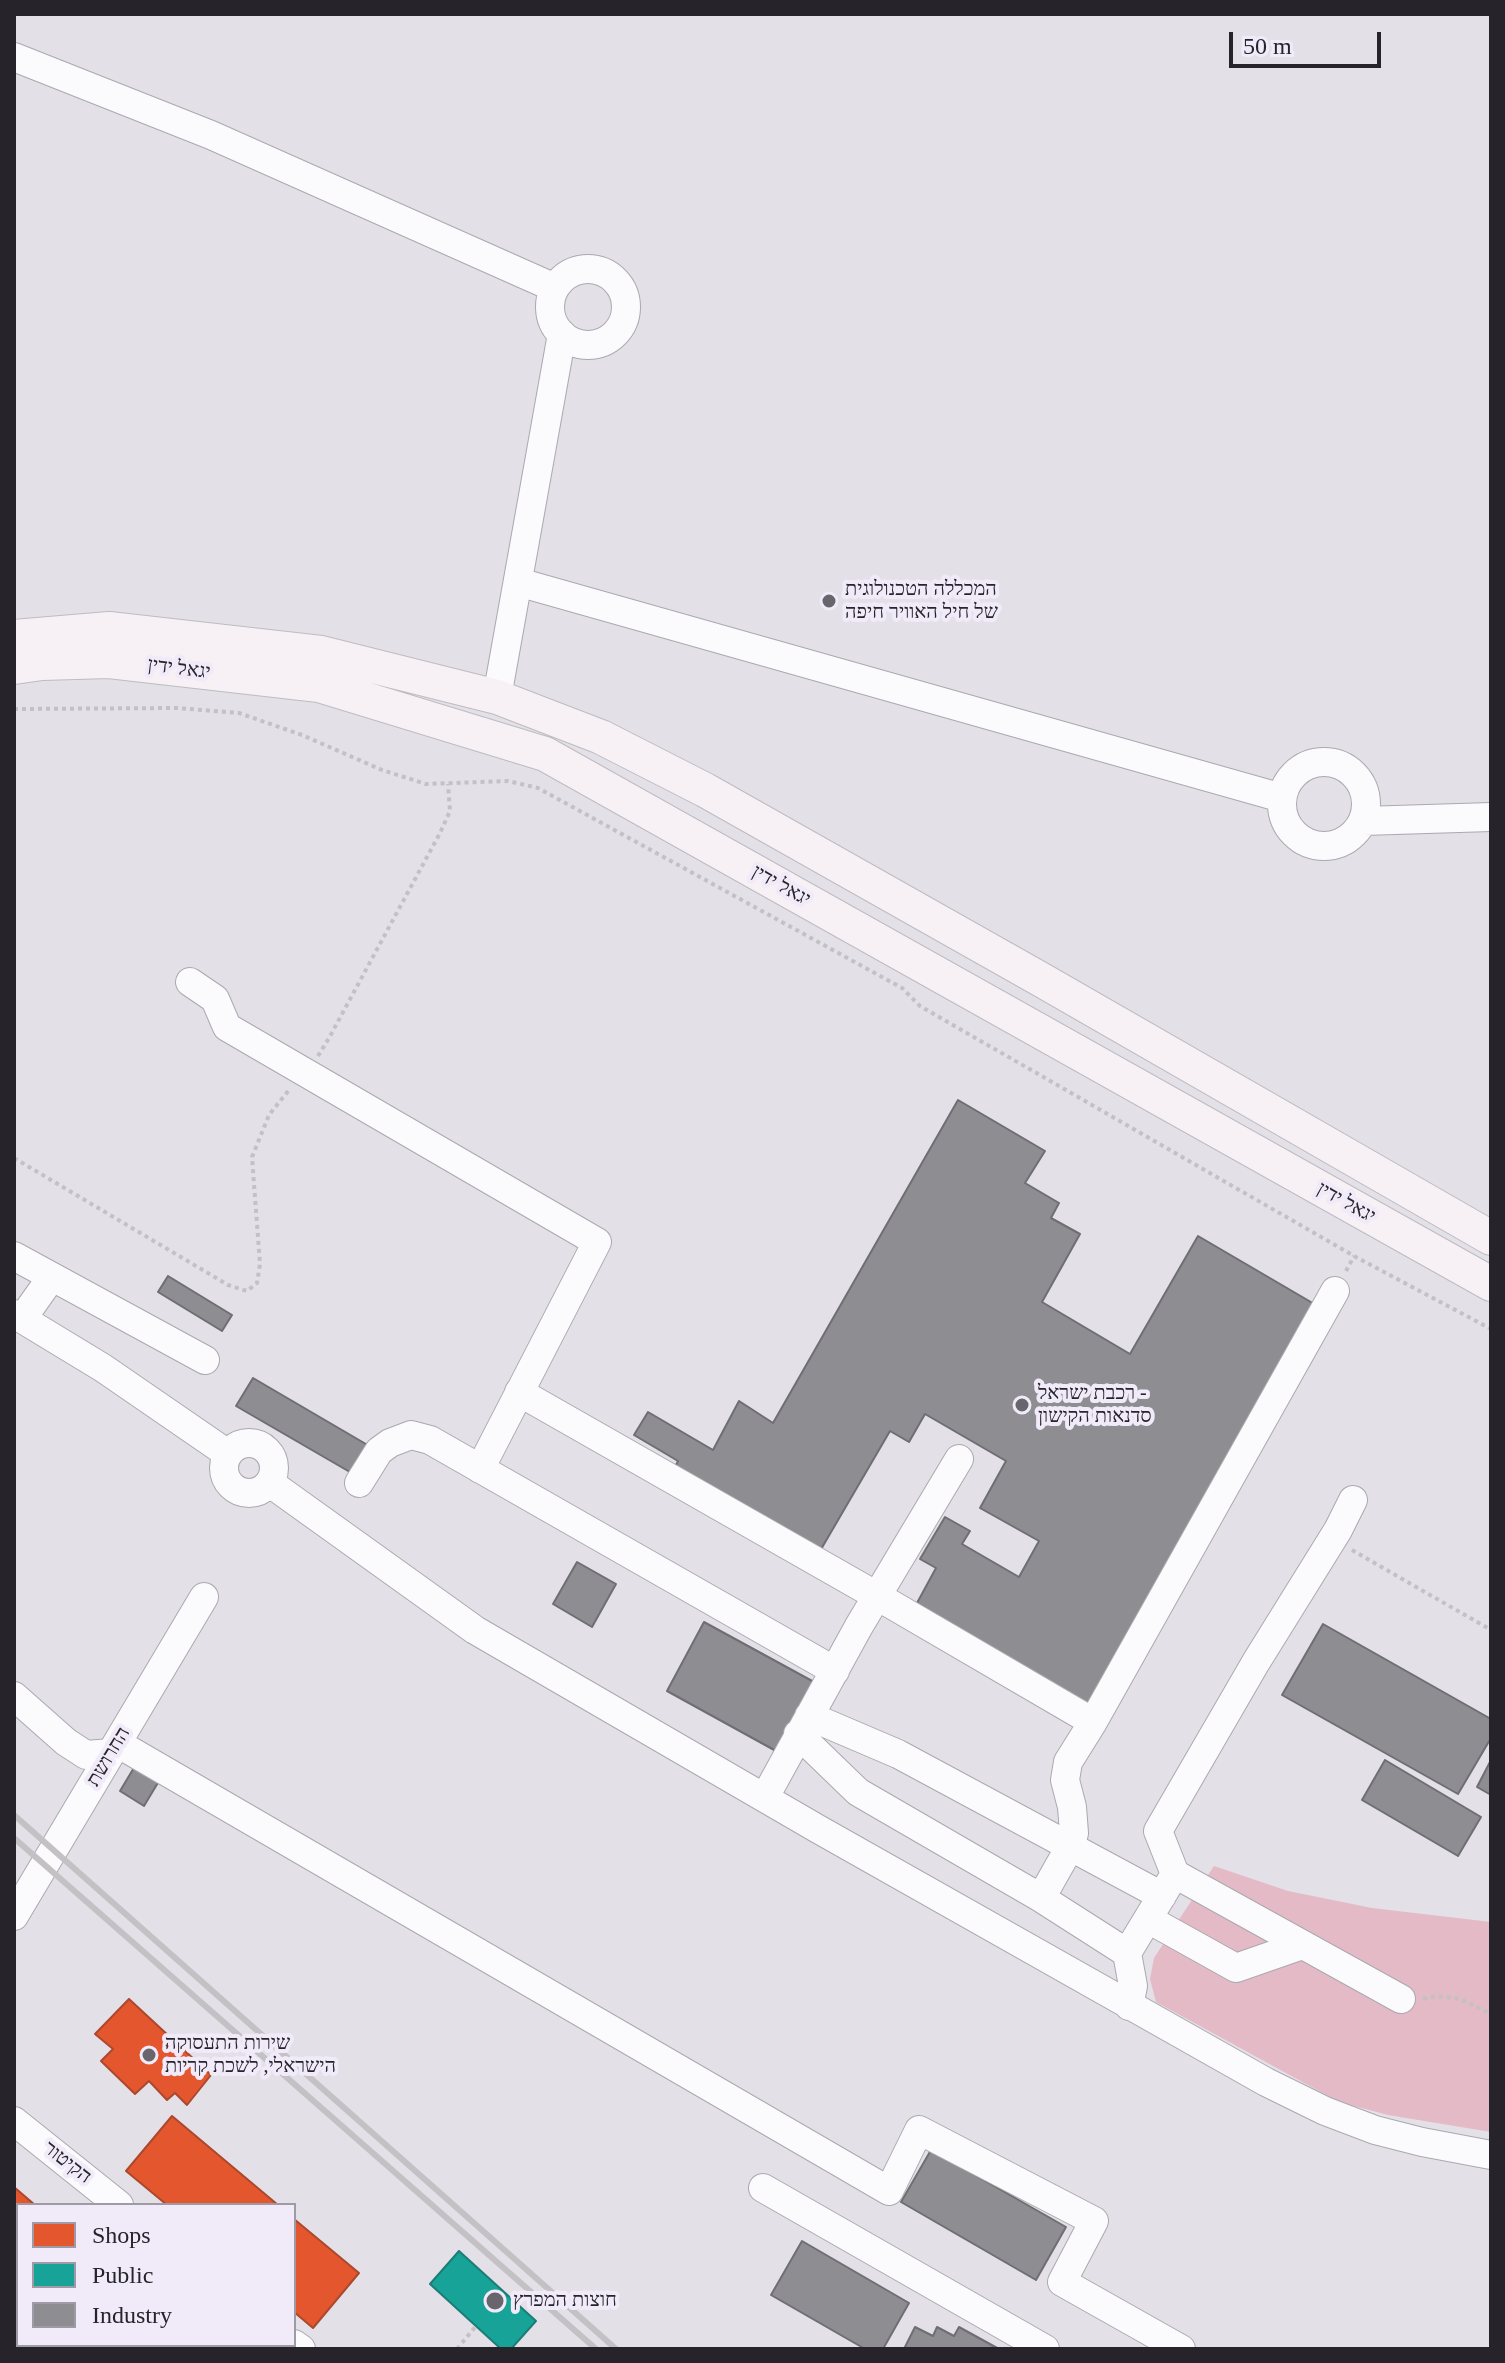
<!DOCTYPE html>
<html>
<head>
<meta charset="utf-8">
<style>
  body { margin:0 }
  #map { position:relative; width:1505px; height:2363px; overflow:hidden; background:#e3e0e8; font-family:"Times New Roman",serif }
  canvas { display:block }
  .frame { position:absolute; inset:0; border:16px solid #26242a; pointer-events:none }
  .legend { position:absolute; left:16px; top:2203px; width:280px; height:144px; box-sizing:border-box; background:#f0eaf9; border:2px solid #9f9ba6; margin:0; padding:10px 14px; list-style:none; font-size:24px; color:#26242a }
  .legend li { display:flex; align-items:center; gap:16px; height:40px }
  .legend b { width:40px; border:2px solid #9f9ba6 }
  .scale { position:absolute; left:1229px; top:32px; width:152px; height:36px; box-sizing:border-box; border:4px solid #26242a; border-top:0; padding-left:10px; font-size:24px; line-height:28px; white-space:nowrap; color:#26242a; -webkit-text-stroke:6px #f0eaf9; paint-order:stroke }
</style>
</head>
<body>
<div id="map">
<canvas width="1505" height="2363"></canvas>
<div class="frame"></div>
<ul class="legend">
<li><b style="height:22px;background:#e4572e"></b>Shops</li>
<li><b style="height:22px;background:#17a398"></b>Public</li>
<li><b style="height:22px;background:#8d8d92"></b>Industry</li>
</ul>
<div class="scale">50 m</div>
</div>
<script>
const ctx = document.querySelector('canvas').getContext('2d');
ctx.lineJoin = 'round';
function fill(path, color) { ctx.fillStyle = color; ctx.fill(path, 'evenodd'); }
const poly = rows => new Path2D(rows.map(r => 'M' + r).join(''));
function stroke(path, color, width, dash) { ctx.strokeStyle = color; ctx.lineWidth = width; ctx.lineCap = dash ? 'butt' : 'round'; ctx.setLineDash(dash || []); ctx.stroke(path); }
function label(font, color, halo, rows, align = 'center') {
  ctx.font = font + ' "Times New Roman",Heebo,serif'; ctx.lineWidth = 8; ctx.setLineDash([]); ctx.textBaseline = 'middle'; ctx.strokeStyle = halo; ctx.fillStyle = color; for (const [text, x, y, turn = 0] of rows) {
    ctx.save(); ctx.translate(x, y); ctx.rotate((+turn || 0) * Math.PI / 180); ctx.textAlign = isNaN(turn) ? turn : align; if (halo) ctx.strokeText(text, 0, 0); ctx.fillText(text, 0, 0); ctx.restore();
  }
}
const green = poly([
  [1214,1866,1288,1891,1372,1908,1491,1922,1491,2132,1388,2115,1339,2102,1156,2002,1150,1979,1154,1958]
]);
const shops = poly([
  [129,1999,211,2075,187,2105,175,2093,167,2100,149,2081,135,2094,101,2061,113,2049,95,2034,129,1999],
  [172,2116,278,2205,167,2205,126,2171,172,2116],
  [14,2187,35,2205,18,2205,18,2345,199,2345,204,2349,14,2349,14,2187],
  [294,2219,359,2273,313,2328,294,2312,294,2219]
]);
const public = poly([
  [459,2251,536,2321,511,2349,501,2349,430,2284,459,2251]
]);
const industry = poly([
  [958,1100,1045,1151,1025,1183,1059,1203,1051,1218,1080,1234,1042,1302,1130,1354,1198,1236,1316,1305,1090,1708,917,1603,936,1568,920,1559,945,1517,970,1531,962,1544,1019,1577,1039,1541,980,1508,1006,1461,925,1414,909,1442,890,1431,820,1551,674,1469,678,1461,634,1435,648,1412,713,1450,739,1401,773,1423,958,1100],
  [168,1276,232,1315,222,1331,158,1292,168,1276],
  [253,1378,371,1447,355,1475,236,1406,253,1378],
  [577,1562,616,1584,592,1627,553,1604,577,1562],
  [704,1622,814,1682,776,1751,667,1691,704,1622],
  [1323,1624,1491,1719,1491,1738,1458,1794,1282,1695,1323,1624],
  [1385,1760,1481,1817,1458,1856,1362,1800,1385,1760],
  [1491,1760,1491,1795,1477,1787,1491,1760],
  [138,1761,162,1776,144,1806,120,1791,138,1761],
  [931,2150,1066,2227,1036,2280,901,2202,931,2150],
  [802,2241,909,2303,883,2349,865,2349,771,2295,802,2241],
  [915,2327,933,2336,937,2327,954,2336,959,2327,999,2349,904,2349,915,2327]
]);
const path = poly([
  [14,709,177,708,239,713,302,735,382,770,426,784,508,781,538,788,902,988,920,1006,1354,1256,1491,1329],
  [318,1056,329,1038,440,833,450,811,448,784],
  [14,1158,228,1285,247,1291,257,1283,260,1264,252,1157,269,1115,289,1090],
  [1346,1271,1354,1256],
  [1352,1550,1491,1630],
  [1423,1999,1437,1996,1460,1999,1491,2014],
  [457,2349,476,2326]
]);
const minor = poly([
  [14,57,211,135,555,288],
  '550 307a38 38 0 1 1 76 0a38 38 0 1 1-76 0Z',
  [518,582,1282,798],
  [497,697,562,334],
  '1282 804a42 42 0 1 1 84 0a42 42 0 1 1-84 0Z',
  [1363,821,1491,817],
  [190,982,215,999,227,1027,597,1242,480,1469],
  [14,1256,205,1360],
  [14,1314,103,1368,228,1454],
  [22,1319,51,1278],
  [519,1392,877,1596,1093,1722],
  '224 1468a25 25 0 1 1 50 0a25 25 0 1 1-50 0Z',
  [270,1483,475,1630,818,1829,1266,2082,1325,2111,1375,2130,1422,2142,1491,2155],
  [359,1483,379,1451,390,1443,411,1435,430,1440,835,1671],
  [14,1696,66,1742,86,1755,111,1753],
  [809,1716,898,1754,1162,1896],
  [798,1734,858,1792,1041,1898,1127,1953,1133,1986,1129,2006],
  [117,1743,889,2191,919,2130,1094,2221,1062,2282,1181,2349],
  [765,1797,859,1626,959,1459],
  [1175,1874,1401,1999],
  [1041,1898,1071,1845,1074,1833,1072,1807,1065,1780,1068,1762,1093,1722,1335,1291],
  [14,1916,204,1597],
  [1148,1919,1236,1968,1302,1945],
  [1127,1953,1175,1874,1158,1831,1256,1662,1338,1530,1353,1500],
  [14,2121,119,2205],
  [763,2188,1045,2349],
  [294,2344,301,2349]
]);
const major = poly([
  [14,637,109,629,321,653,497,697,601,737,705,790,1040,979,1491,1238],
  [14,667,42,663,109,661,319,685,545,754,1491,1284]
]);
const rail = poly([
  [14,1815,616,2349],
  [14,1838,596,2349]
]);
const markers = [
  [829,601,8,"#68666c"],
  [1022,1405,8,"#68666c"],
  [149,2055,8,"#68666c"],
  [495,2301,10,"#68666c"]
];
const poiNames = [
  ["המכללה הטכנולוגית",845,590],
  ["של חיל האוויר חיפה",845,613],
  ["רכבת ישראל -",1038,1394],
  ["סדנאות הקישון",1038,1417],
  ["שירות התעסוקה",165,2044],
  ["הישראלי, לשכת קריות",165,2067],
  ["חוצות המפרץ",513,2301]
];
const streetNames = [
  ["יגאל ידין",179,669,7],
  ["יגאל ידין",781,886,29],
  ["יגאל ידין",1346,1203,29],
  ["החרושת",109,1757,-59],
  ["הקיטור",67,2163,38]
];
fill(green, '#e3bac5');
fill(shops, '#e4572e');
stroke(shops, '#ab482d', 2);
fill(public, '#17a398');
stroke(public, '#1c7d77', 2);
fill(industry, '#8d8d92');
stroke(industry, '#6e6e73', 2);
stroke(minor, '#aba9af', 30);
stroke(major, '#bdbcc0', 36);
stroke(path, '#c2c1c4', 4, [4, 4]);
stroke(minor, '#fbfafc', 28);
stroke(major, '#f7f1f6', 34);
stroke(rail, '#c3c1c4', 6);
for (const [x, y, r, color] of markers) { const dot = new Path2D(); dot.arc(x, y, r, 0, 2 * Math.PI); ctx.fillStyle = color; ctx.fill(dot); stroke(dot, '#f0eaf9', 3); }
label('20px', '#26242a', '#f0eaf9', poiNames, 'left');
label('20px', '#26242a', '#f0eaf9', streetNames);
</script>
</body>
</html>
